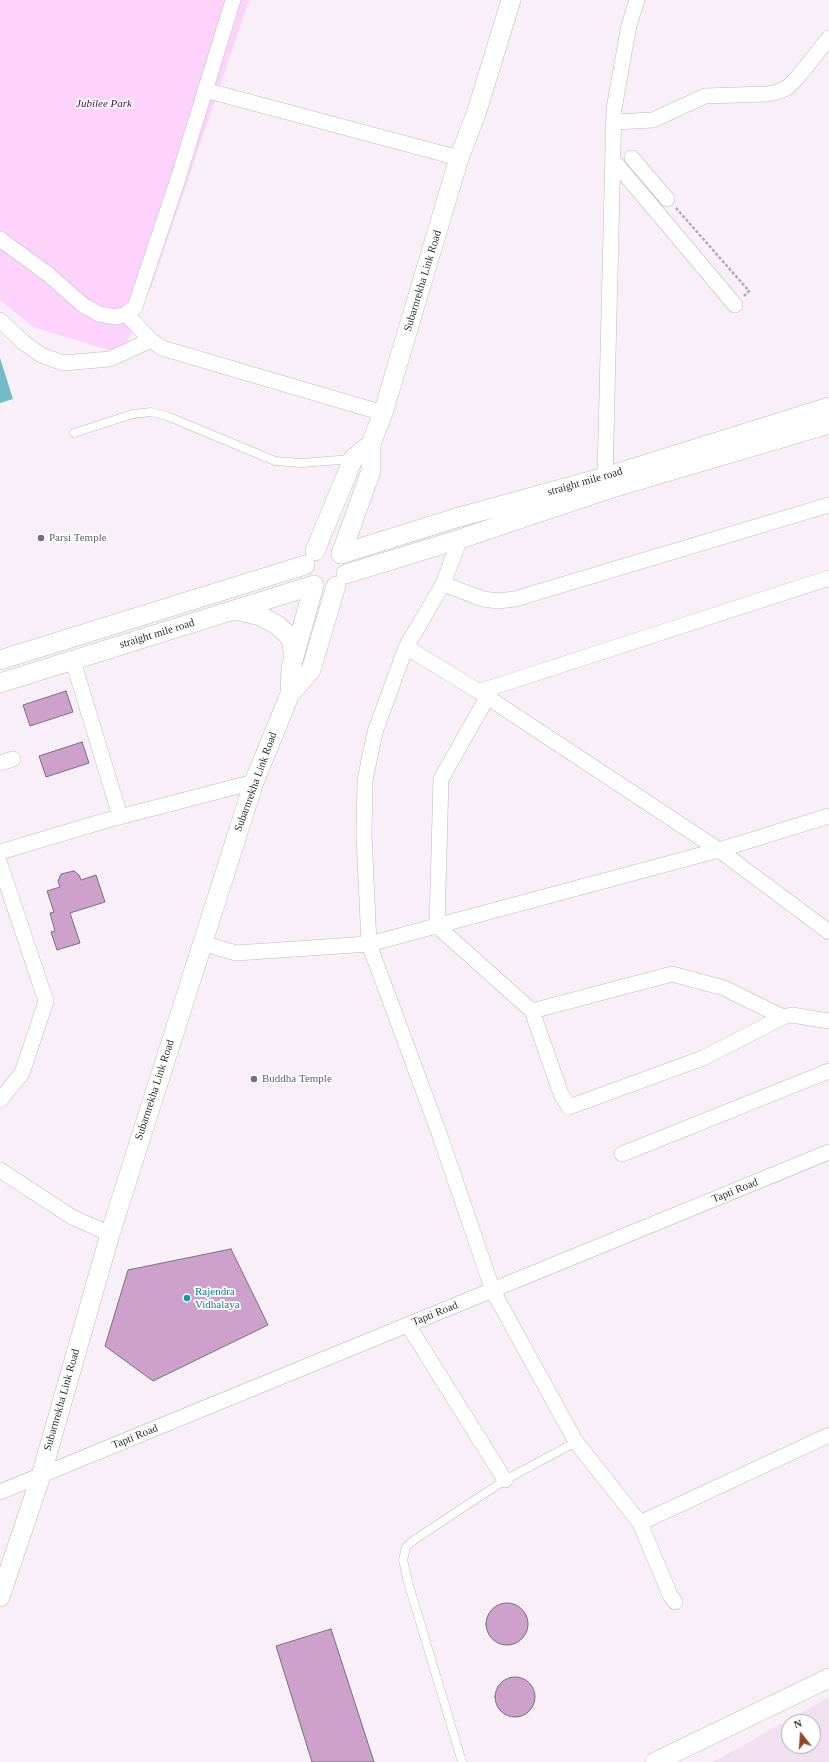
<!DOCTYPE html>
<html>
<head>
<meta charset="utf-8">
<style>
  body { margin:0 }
  #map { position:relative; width:829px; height:1762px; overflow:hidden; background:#f9eff8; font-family:"Times New Roman",serif }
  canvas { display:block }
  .north { position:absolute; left:781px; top:1714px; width:40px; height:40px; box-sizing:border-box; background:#fff; border:1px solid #adabac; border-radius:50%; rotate:343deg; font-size:11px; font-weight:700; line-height:16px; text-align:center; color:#312d30 }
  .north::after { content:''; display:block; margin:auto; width:14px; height:18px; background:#8e4625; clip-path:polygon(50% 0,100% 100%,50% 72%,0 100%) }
</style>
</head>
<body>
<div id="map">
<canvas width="829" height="1762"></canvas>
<div class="north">N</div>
</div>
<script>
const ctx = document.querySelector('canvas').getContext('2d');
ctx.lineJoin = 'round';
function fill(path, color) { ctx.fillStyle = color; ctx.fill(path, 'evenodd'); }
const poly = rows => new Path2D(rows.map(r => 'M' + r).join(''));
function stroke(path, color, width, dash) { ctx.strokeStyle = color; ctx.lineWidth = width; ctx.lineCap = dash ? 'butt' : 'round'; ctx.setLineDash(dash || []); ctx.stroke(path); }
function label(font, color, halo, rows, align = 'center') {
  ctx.font = font + ' "Times New Roman",serif'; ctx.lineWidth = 3.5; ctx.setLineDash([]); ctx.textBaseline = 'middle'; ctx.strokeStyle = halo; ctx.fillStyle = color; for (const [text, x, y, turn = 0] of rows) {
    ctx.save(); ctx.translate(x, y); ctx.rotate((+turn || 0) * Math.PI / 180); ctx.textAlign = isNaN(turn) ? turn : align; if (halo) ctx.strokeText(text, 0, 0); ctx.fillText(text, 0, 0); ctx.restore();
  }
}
const built = poly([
  [829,1697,829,1762,713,1762],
  [789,1722,813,1722,813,1746,789,1746]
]);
const green = poly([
  [0,0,249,0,152,285,122,354,33,327,0,300]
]);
const water = poly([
  [0,358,13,399,0,403]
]);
const building = poly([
  [66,691,73,712,30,726,23,705,66,691],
  [82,742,89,763,46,777,39,756,82,742],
  [74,871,79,875,81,880,96,875,105,902,70,913,80,943,57,950,51,932,55,931,50,913,54,912,47,891,60,887,58,881,61,874,74,871],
  [231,1249,268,1325,153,1381,105,1346,128,1270,231,1249],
  '486 1624a21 21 0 1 1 42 0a21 21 0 1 1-42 0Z',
  [331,1629,374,1762,312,1762,276,1646,331,1629],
  '495 1697a20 20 0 1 1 40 0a20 20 0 1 1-40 0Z'
]);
const path = poly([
  [676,208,749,291,744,296]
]);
const service = poly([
  [74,433,133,414,151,412,167,416,275,461,302,463,352,459],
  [462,1762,408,1582,403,1560,406,1547,414,1540,505,1480,576,1442]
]);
const minor = poly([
  [205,90,459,158],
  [614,122,653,120,705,96,768,94,777,92,787,88,797,78,829,38],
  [632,158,667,199],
  [613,160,735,305],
  [0,239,49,275,83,305,99,314,116,317,126,314,135,307,177,182,233,0],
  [126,314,151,340,162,348,383,413],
  [0,320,23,342,41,355,63,363,110,359,151,340],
  [605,477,614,109,629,25,637,0],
  [460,539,443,584,406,647,375,732,365,780,364,835,369,944,439,1133,493,1291,576,1442,640,1523,670,1595,675,1602],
  [443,584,483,599,498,601,515,599,829,505],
  [406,647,478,691,719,850,829,932],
  [73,661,120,816],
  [493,687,441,779,437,926,532,1011,561,1094,569,1107,703,1058,783,1017,792,1015,829,1021],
  [484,690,829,578],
  [0,763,13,759],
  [0,852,104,821,254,782],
  [0,864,46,1001,22,1073,0,1100],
  [202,943,236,953,369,944,719,850,829,816],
  [532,1011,672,974,724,988,783,1017],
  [622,1154,829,1071],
  [0,1170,72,1217,110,1234],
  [408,1325,505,1480],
  [0,1492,829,1152],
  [640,1523,829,1435]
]);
const tertiary = poly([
  [315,551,353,459,371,444,383,413,459,158,476,114,511,0],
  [341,554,456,518,605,477,829,407],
  [341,554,371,471,371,444],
  [346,574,460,539,609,489,829,424],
  [235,610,261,616,277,625,287,634,292,643,294,658],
  [0,660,305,565],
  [0,683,314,585],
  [290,694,311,670,336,586],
  [0,1597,41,1476,110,1234,254,782,290,694,291,668,314,585],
  [655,1762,829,1678]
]);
const markers = [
  [41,538,4,"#6b7280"],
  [254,1079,4,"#6b7280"],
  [187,1298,4,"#0f9aa8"]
];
const parkNames = [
  ["Jubilee Park",104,104]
];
const streetNames = [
  ["Subarnrekha Link Road",423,281,-73],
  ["straight mile road",585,482,-16],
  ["straight mile road",157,634,-17],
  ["Subarnrekha Link Road",256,782,-70],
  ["Subarnrekha Link Road",155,1090,-72],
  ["Tapti Road",735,1191,-22],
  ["Tapti Road",435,1314,-22],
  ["Subarnrekha Link Road",62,1400,-74],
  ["Tapti Road",135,1437,-22]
];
const worshipNames = [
  ["Parsi Temple",49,538],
  ["Buddha Temple",262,1079]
];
const cultureNames = [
  ["Rajendra",195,1292],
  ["Vidhalaya",195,1305]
];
fill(built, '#f1e1f0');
fill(green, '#fdd3fb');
fill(water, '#72bcca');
fill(building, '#cda1cb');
stroke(building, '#797078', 1);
stroke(service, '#c1b8c0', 9);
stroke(minor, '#c1b8c0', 16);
stroke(tertiary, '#c1b8c0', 20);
stroke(path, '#b2aab1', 2.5, [3, 2]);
stroke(service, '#fff', 8);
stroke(minor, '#fff', 15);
stroke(tertiary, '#fff', 19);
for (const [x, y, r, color] of markers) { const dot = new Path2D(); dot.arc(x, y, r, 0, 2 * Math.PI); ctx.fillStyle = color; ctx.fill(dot); stroke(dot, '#fff', 1.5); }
label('italic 11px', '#451045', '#fff', parkNames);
label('11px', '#312d30', '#fff', streetNames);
label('11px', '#5b616d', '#fff', worshipNames, 'left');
label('11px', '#0d838f', '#fff', cultureNames, 'left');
</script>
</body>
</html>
